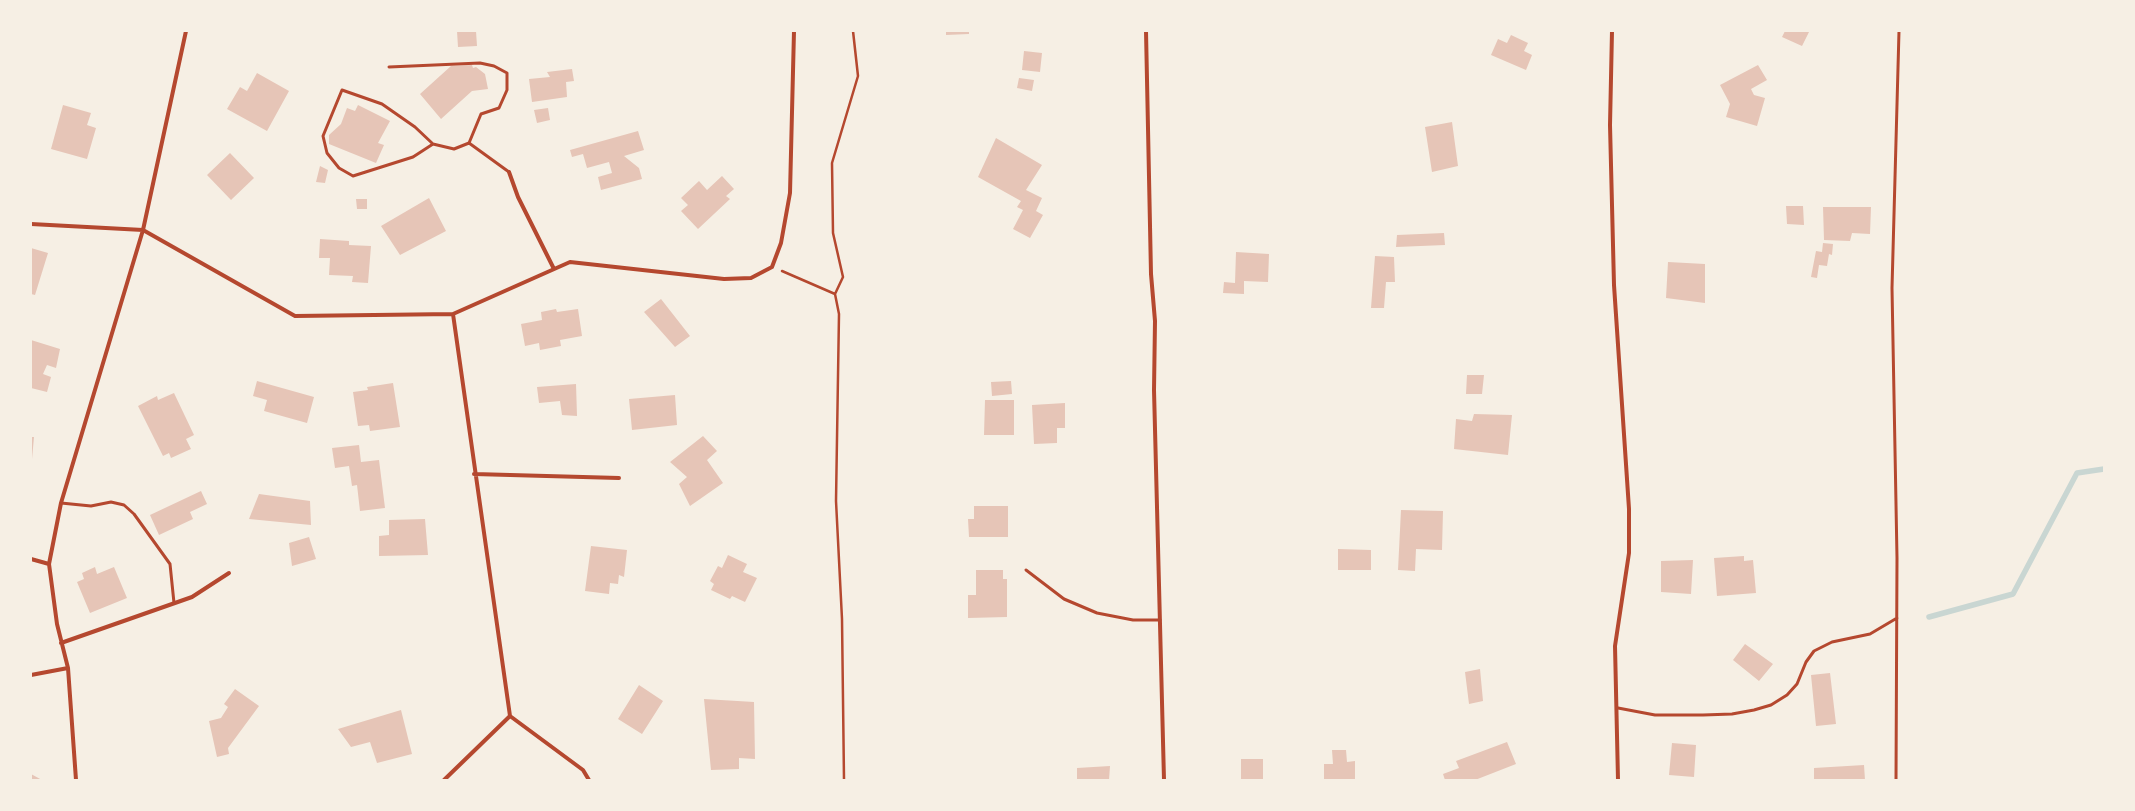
<!DOCTYPE html>
<html>
<head>
<meta charset="utf-8">
<style>
  body { margin:0 }
  #map { position:relative; width:2135px; height:811px; overflow:hidden; background:#f6efe4; font-family:"PT Sans Narrow",sans-serif }
  canvas { display:block }
  .frame { position:absolute; inset:0; border:32px solid #f6efe4; pointer-events:none }
</style>
</head>
<body>
<div id="map">
<canvas width="2135" height="811"></canvas>
<div class="frame"></div>
</div>
<script>
const ctx = document.querySelector('canvas').getContext('2d');
ctx.lineJoin = 'round';
const poly = rows => new Path2D(rows.map(r => 'M' + r).join(''));
function stroke(path, color, width, dash) { ctx.strokeStyle = color; ctx.lineWidth = width; ctx.lineCap = dash ? 'butt' : 'round'; ctx.setLineDash(dash || []); ctx.stroke(path); }
function fill(path, color) { ctx.fillStyle = color; ctx.fill(path, 'evenodd'); }
const stream = poly([
  [1929,617,2013,594,2077,473,2104,469]
]);
const building = poly([
  [457,31,476,31,477,46,458,47],
  [946,31,969,31,969,34,946,35],
  [1785,31,1807,31,1809,32,1802,46,1782,37],
  [1511,35,1528,43,1524,51,1532,55,1526,70,1491,55,1498,39,1507,43],
  [1024,51,1042,53,1040,72,1022,70],
  [472,65,473,68,476,67,485,74,488,89,472,91,441,119,420,94,451,66],
  [1758,65,1767,80,1751,89,1754,95,1765,98,1757,126,1726,117,1730,104,1720,85],
  [572,69,574,81,566,82,567,97,532,102,529,79,550,77,547,72],
  [257,73,289,91,267,131,227,109,240,87,247,91],
  [1019,78,1034,80,1032,91,1017,88],
  [63,105,91,113,87,125,96,128,87,159,51,149],
  [358,105,390,121,378,143,384,145,376,163,329,144,329,135,341,124,347,108,355,111],
  [548,108,550,120,537,123,534,110],
  [1452,122,1458,166,1432,172,1425,127],
  [638,131,644,150,624,156,639,168,642,179,601,190,598,177,612,173,609,162,587,168,583,154,572,157,570,150],
  [996,138,1042,165,1026,190,1042,198,1036,211,1043,215,1030,238,1013,229,1023,210,1017,207,1021,201,978,177],
  [230,153,254,178,231,200,207,175],
  [320,166,328,170,325,183,316,182],
  [722,176,734,189,726,196,730,199,698,229,681,211,688,205,681,198,699,181,707,190],
  [429,198,446,231,400,255,381,226],
  [356,199,367,199,367,209,357,209],
  [1786,206,1803,206,1804,225,1787,224],
  [1823,207,1871,207,1870,234,1852,233,1850,241,1824,240],
  [1444,233,1445,245,1396,247,1397,235],
  [320,239,349,241,349,245,371,246,368,283,352,282,353,276,329,275,330,258,319,258],
  [1823,243,1833,244,1832,255,1829,254,1827,266,1819,265,1817,278,1811,277,1816,251,1822,252],
  [31,248,48,253,35,295,31,294],
  [1236,252,1269,254,1268,282,1244,281,1244,294,1223,293,1224,282,1235,283],
  [1375,256,1394,257,1395,282,1386,282,1384,308,1371,308],
  [1668,262,1705,264,1705,303,1666,298],
  [661,299,690,336,675,347,644,312],
  [556,309,557,312,578,309,582,336,560,340,561,346,540,350,539,343,525,346,521,324,542,320,541,312],
  [31,340,60,349,56,368,47,365,43,374,51,377,47,392,31,388],
  [1467,375,1484,375,1482,394,1466,394],
  [257,381,314,397,307,423,264,411,267,400,253,396],
  [1011,381,1012,394,992,396,991,382],
  [393,383,400,427,370,431,369,425,358,426,353,392,368,390,367,387],
  [576,384,577,416,562,415,560,401,539,403,537,387],
  [174,393,194,435,186,439,191,449,171,458,169,453,163,456,138,406,157,396,158,400],
  [675,395,677,425,632,430,629,399],
  [985,400,1014,400,1014,435,984,435],
  [1065,403,1065,428,1057,428,1057,443,1034,444,1032,405],
  [1474,414,1512,415,1508,455,1454,449,1456,419,1472,421],
  [703,436,717,451,707,460,723,483,690,506,679,484,687,477,670,462],
  [31,437,34,437,32,459,31,459],
  [359,445,361,462,379,460,385,508,360,511,357,485,352,486,349,466,335,468,332,448],
  [201,491,207,504,190,512,193,519,159,535,150,515],
  [259,494,310,501,311,525,249,519],
  [974,506,1008,506,1008,537,969,537,968,519,974,519],
  [1401,510,1443,511,1442,550,1416,549,1415,571,1398,570],
  [425,519,428,555,379,556,379,536,389,535,389,520],
  [309,537,316,559,292,566,289,543],
  [591,546,627,550,624,577,619,575,618,584,610,583,609,594,585,591],
  [1338,549,1371,550,1371,570,1338,570],
  [728,555,747,564,743,572,757,578,745,602,732,596,730,599,711,590,714,584,710,581,718,566,722,568],
  [1744,556,1744,561,1753,560,1756,593,1717,596,1714,558],
  [1693,560,1691,594,1661,592,1661,561],
  [95,567,97,574,114,567,127,598,90,613,77,582,84,579,82,573],
  [976,570,1003,570,1003,579,1007,579,1007,617,968,618,968,595,976,595],
  [1745,644,1773,664,1759,681,1733,660],
  [1480,669,1483,701,1469,704,1465,672],
  [1830,673,1836,724,1816,726,1811,675],
  [639,685,663,701,642,734,618,719],
  [235,689,259,706,228,748,229,754,217,757,209,721,221,718,228,707,224,704],
  [704,699,754,702,755,759,739,758,739,769,711,770],
  [401,710,412,754,377,763,370,742,351,747,338,729],
  [1507,742,1516,764,1475,780,1445,780,1443,774,1459,768,1456,761],
  [1672,743,1696,745,1694,777,1669,775],
  [1332,750,1346,750,1347,762,1355,761,1355,780,1324,780,1324,764,1333,764],
  [1241,759,1263,759,1263,780,1241,780],
  [1864,765,1865,780,1814,780,1814,768],
  [1110,766,1109,780,1077,780,1077,768],
  [31,774,42,780,31,780]
]);
const path = poly([
  [782,271,835,294],
  [844,780,842,619,836,501,839,314,835,294,843,277,833,233,832,163,858,76,853,31]
]);
const service = poly([
  [389,67,480,63,494,66,507,73,507,90,499,108,481,114,469,143,454,149,433,144,415,127,382,104,342,90,323,136,327,153,339,168,353,176,413,157,433,144],
  [469,143,509,172],
  [61,503,91,506,111,502,124,505,134,514,170,564,174,603],
  [1026,570,1064,599,1097,613,1133,620,1160,620],
  [1618,708,1655,715,1703,715,1732,714,1754,710,1771,705,1787,695,1797,684,1806,662,1814,651,1832,642,1870,634,1897,618],
  [1896,780,1897,558,1892,288,1899,31]
]);
const minor = poly([
  [1146,31,1151,274,1155,321,1154,390,1164,780],
  [1612,31,1610,125,1614,285,1629,509,1629,553,1615,646,1618,780],
  [509,172,518,197,554,269],
  [31,224,143,230,295,316,453,314,570,262,724,279,751,278,772,267,781,243,790,193,794,31],
  [474,474,619,478],
  [31,559,49,564],
  [61,643,192,597,229,573],
  [31,675,68,668],
  [510,716,583,770,589,780],
  [76,780,68,668,57,624,49,564,61,503,143,230,186,31],
  [444,780,510,716,453,314]
]);
stroke(stream, '#c9d6d2', 5.5);
fill(building, '#e6c5b7');
stroke(path, '#b5482f', 2.5);
stroke(service, '#b5482f', 3);
stroke(minor, '#b5482f', 4);
</script>
</body>
</html>
